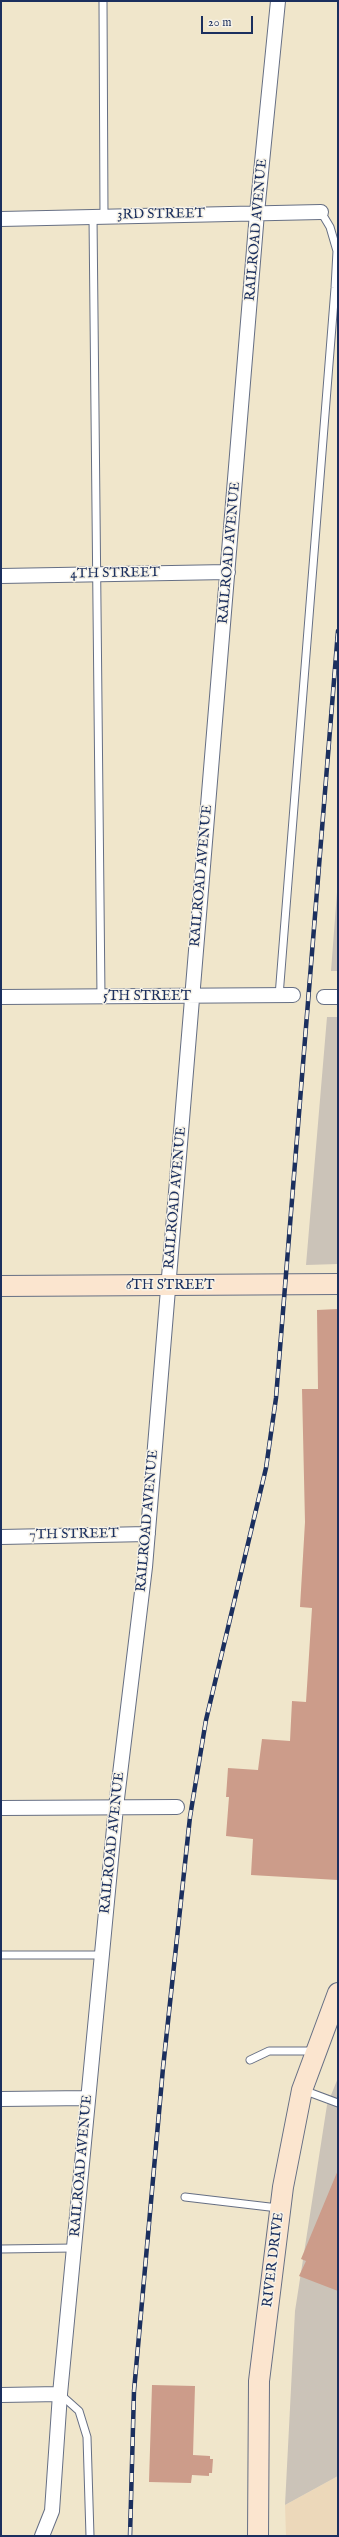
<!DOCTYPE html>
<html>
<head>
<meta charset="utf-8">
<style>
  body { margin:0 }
  #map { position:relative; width:339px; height:2537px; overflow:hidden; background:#f0e6cb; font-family:"IM FELL English",serif }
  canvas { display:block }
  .frame { position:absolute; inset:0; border:2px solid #1b2f5e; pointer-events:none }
  .scale { position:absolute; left:201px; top:16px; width:52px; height:18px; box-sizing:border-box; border:2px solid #1b2f5e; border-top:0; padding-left:5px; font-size:12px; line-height:14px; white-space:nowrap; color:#1b2f5e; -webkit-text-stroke:3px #f7f3e8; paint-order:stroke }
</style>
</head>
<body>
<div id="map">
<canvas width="339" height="2537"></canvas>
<div class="frame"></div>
<div class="scale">20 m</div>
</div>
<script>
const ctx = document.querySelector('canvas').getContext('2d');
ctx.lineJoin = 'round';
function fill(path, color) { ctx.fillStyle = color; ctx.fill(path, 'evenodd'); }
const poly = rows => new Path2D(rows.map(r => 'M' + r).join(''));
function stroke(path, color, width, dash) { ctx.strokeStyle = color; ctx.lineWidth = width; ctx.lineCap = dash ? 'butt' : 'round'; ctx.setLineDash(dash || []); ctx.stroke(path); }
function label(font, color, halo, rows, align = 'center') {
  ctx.font = font + ' "IM FELL English",serif'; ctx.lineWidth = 3; ctx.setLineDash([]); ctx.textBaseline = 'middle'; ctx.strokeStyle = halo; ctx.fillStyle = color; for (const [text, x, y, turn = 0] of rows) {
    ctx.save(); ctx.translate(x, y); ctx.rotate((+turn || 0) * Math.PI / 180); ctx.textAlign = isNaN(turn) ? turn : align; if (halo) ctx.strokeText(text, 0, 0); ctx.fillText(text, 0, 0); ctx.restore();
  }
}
const built = poly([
  [338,2476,338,2536,286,2536,285,2505]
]);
const industrial = poly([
  [338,879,338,971,331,971],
  [327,1017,338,1017,338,1264,306,1265],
  [338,2078,338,2476,285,2505,295,2311,327,2105]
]);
const building = poly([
  [338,1309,338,1880,251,1875,253,1839,226,1836,229,1797,226,1797,228,1768,258,1770,262,1739,290,1741,292,1701,306,1702,312,1608,300,1607,305,1522,302,1389,318,1389,317,1310],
  [338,2170,338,2291,299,2276,306,2261,301,2259],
  [152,2385,195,2386,193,2455,210,2456,210,2459,213,2459,212,2473,209,2473,209,2476,192,2475,191,2483,149,2482]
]);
const lane = poly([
  [103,1,104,216],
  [93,217,101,997],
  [279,996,335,288,337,251,330,227,321,212],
  [1,1955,102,1955],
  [250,2060,269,2051,315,2051],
  [303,2090,338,2103],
  [185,2197,278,2208],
  [1,2249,74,2248],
  [60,2394,79,2411,87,2437,90,2536]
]);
const street = poly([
  [1,219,321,212],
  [1,576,228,572],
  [1,997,293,995],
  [324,997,338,997],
  [1,1537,148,1534],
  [1,1808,177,1807],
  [1,2099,88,2098],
  [1,2395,60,2394],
  [42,2536,52,2511,60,2394,116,1807,145,1567,257,213,278,1]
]);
const secondary = poly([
  [1,1286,338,1284],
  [258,2536,259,2381,283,2187,302,2090,338,1993]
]);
const rail = poly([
  [130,2536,134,2391,163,2068,190,1817,206,1720,266,1468,276,1398,338,631]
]);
const streetNames = [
  ["3RD STREET",161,215,-1],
  ["RAILROAD AVENUE",257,230,-85],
  ["RAILROAD AVENUE",230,553,-85],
  ["4TH STREET",115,574,-1],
  ["RAILROAD AVENUE",202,876,-85],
  ["5TH STREET",147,997],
  ["RAILROAD AVENUE",176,1198,-85],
  ["6TH STREET",170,1286],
  ["RAILROAD AVENUE",148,1521,-85],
  ["7TH STREET",74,1535,-1],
  ["RAILROAD AVENUE",113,1843,-84],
  ["RAILROAD AVENUE",82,2166,-85],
  ["RIVER DRIVE",274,2260,-83]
];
fill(built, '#ecd8ba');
fill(industrial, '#cbc3b8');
fill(building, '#cc9c8a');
stroke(lane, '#666f84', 9);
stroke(street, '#666f84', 16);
stroke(secondary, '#666f84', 22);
stroke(lane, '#fff', 7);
stroke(street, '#fff', 14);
stroke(secondary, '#fbe5cf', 20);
stroke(rail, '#1b2f5e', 4.5);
stroke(rail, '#f7f3e8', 3, [9]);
label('14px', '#1b2f5e', '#f7f3e8', streetNames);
</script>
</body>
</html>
